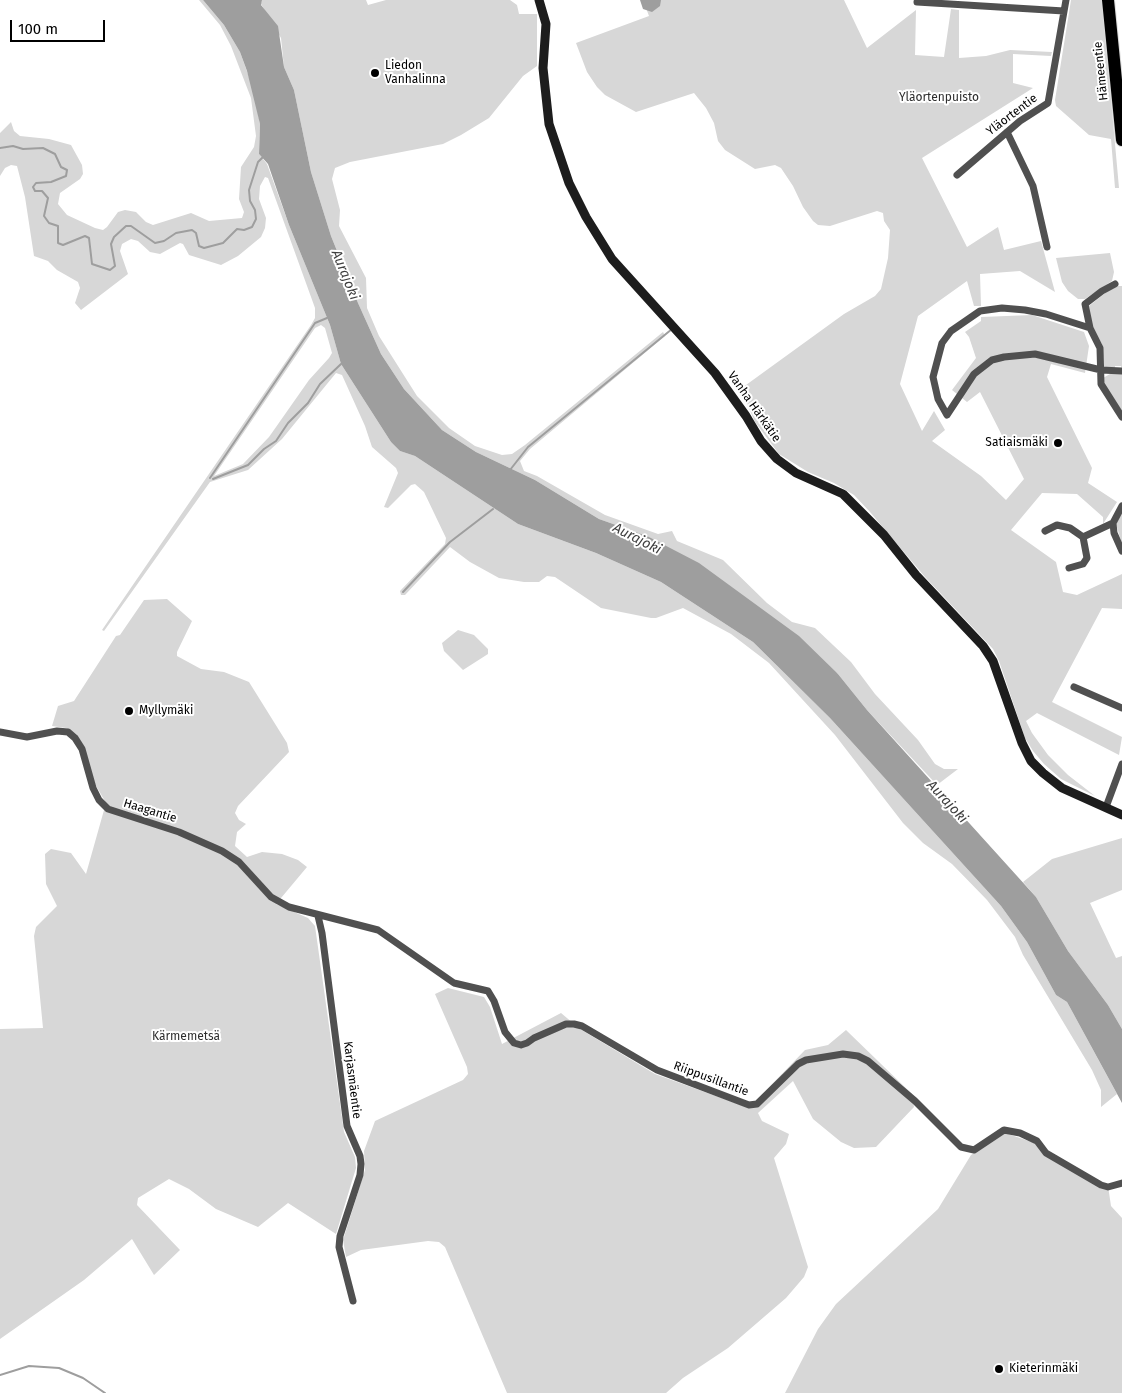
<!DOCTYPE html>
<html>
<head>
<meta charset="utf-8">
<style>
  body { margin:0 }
  #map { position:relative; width:1122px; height:1393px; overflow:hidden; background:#fff; font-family:"Fira Sans",sans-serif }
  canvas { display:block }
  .scale { position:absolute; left:10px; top:20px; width:95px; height:22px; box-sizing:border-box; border:2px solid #000; border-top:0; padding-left:6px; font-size:15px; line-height:18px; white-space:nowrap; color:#000; -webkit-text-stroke:4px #fff; paint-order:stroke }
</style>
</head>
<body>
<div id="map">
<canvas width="1122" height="1393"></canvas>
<div class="scale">100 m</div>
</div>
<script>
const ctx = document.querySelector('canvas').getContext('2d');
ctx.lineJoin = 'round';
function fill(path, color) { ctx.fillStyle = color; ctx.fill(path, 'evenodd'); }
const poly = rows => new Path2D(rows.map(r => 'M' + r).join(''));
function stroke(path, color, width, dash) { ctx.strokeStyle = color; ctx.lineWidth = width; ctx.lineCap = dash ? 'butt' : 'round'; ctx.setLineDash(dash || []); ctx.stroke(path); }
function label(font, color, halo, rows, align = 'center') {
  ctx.font = font + ' "Fira Sans",sans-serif'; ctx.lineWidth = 4; ctx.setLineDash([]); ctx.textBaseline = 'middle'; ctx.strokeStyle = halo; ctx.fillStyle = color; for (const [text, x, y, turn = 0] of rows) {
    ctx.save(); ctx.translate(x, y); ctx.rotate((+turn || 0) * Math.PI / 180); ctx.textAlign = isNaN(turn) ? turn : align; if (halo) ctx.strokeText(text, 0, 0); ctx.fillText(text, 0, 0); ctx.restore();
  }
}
const green = poly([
  [199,0,203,0,224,25,240,52,254,91,260,124,259,154,267,164,289,225,330,325,341,364,391,442,400,451,415,456,518,524,596,553,661,582,753,642,830,718,1001,906,1027,942,1056,995,1067,1002,1117,1094,1101,1107,1101,1090,1092,1070,1023,955,1015,937,987,900,952,864,923,843,903,823,835,735,769,663,731,634,683,608,656,618,651,618,601,608,555,577,547,576,539,582,524,582,499,578,470,562,450,547,405,595,401,595,400,591,445,544,446,538,424,492,415,484,411,485,388,508,384,507,398,473,396,468,372,447,365,426,342,375,336,373,282,439,248,470,210,482,104,631,102,630,311,325,315,318,315,308,268,178,265,177,260,186,259,199,266,218,265,228,261,237,238,256,221,265,189,255,183,244,180,243,160,254,150,252,138,241,131,239,122,244,120,251,128,274,81,310,75,303,80,288,78,282,57,270,48,261,34,256,25,197,17,166,11,165,5,168,0,176,0,133,11,122,14,131,20,136,49,139,71,145,82,165,83,174,80,179,60,193,58,204,67,215,95,228,103,230,107,227,118,212,125,210,136,212,146,222,153,225,191,213,209,221,242,218,244,212,239,199,241,167,254,147,256,136,251,98,231,46,220,25],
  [321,325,325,328,332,353,329,358,309,380,269,437,243,464,214,476,315,328],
  [262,0,366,0,368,5,386,0,510,0,517,5,519,14,537,14,537,66,523,76,489,118,461,135,443,144,350,162,335,168,332,179,340,210,339,226,366,278,367,308,379,336,417,396,449,428,475,446,502,455,512,454,525,445,663,332,665,336,530,449,520,461,524,471,537,476,605,515,658,534,672,531,677,541,723,560,767,603,792,622,815,628,851,662,875,694,918,740,935,764,944,769,958,769,937,785,867,710,838,674,647,536,599,519,535,480,476,452,442,430,404,389,381,354,358,303,331,236,311,172,294,90,284,67,281,38,261,4],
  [643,0,844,0,867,48,916,10,915,55,944,57,951,9,959,10,959,58,986,56,1010,50,1052,52,1051,56,1013,54,1013,83,1033,88,922,158,967,247,998,227,1004,250,1041,241,1055,292,1020,271,980,274,981,306,974,306,967,281,918,316,900,384,922,431,934,411,945,430,932,441,981,476,1006,500,1024,479,980,392,967,402,952,390,976,358,969,337,965,332,981,321,981,317,1032,315,1084,332,1089,346,1085,373,1051,364,1047,377,1092,468,1088,483,1117,502,1103,524,1103,517,1077,494,1042,493,1011,530,1056,562,1063,592,1077,595,1122,574,1122,609,1102,608,1052,702,1122,737,1119,755,1037,713,1026,721,1032,733,1048,755,1068,775,1095,796,1061,779,1044,764,1033,751,1025,738,999,661,993,649,925,577,870,512,854,495,834,483,808,472,779,454,755,422,740,387,746,385,844,314,875,296,881,289,888,258,890,230,884,221,883,213,877,211,830,226,818,225,813,221,803,207,793,186,781,168,775,165,755,169,725,150,718,141,714,123,706,108,694,93,636,112,605,95,597,87,587,72,576,43,649,16],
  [1071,0,1102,0,1119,188,1115,188,1111,139,1089,135,1056,106,1055,100],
  [1110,253,1114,272,1112,281,1085,299,1078,299,1068,291,1062,282,1056,258],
  [1114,286,1122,286,1122,369,1121,366,1115,366,1115,368,1104,367,1102,344,1092,328,1089,306],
  [1122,373,1122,411,1103,383,1103,378,1110,374],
  [1122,512,1122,544,1116,524],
  [167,599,192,621,177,652,177,656,201,669,224,672,249,682,287,743,289,752,238,806,235,813,239,820,246,824,237,832,235,846,247,857,262,852,282,854,298,860,307,867,276,904,308,918,315,926,344,1132,355,1157,356,1168,336,1234,288,1203,258,1227,216,1209,189,1189,169,1179,138,1198,137,1205,180,1250,154,1275,132,1239,84,1280,0,1339,0,1029,43,1028,34,936,36,927,57,906,46,884,45,854,51,849,71,853,86,874,106,803,95,784,84,746,76,734,66,728,52,726,58,706,74,701,116,636,120,635,144,600],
  [458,630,474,635,488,649,488,654,463,670,444,651,442,643],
  [1122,838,1122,890,1090,903,1116,958,1122,956,1122,1029,1108,1005,1068,951,1036,897,1023,882,1052,859],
  [448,988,484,997,490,1007,502,1044,561,1013,580,1029,655,1074,749,1108,805,1050,828,1045,846,1030,912,1094,914,1107,876,1147,854,1148,841,1142,813,1119,793,1081,758,1113,762,1121,789,1134,786,1144,774,1158,808,1267,804,1277,786,1298,728,1348,683,1378,666,1393,507,1393,445,1247,439,1242,428,1241,361,1250,346,1257,343,1240,365,1170,364,1151,375,1121,463,1080,468,1074,467,1067,435,994],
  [1005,1133,1032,1142,1108,1186,1111,1206,1122,1218,1122,1393,785,1393,818,1329,836,1304,938,1209,971,1155]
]);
const water = poly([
  [203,0,262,0,261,5,278,26,284,67,294,90,311,172,331,236,358,303,381,354,404,389,442,430,476,452,535,480,599,519,647,536,699,563,799,636,838,674,867,710,1036,897,1068,951,1108,1005,1122,1029,1122,1103,1067,1002,1056,995,1027,942,1001,906,830,718,753,642,661,582,596,553,518,524,415,456,400,451,391,442,341,364,330,325,289,225,268,164,259,154,260,124,247,71,240,52,224,25],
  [640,0,661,0,660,6,652,12,643,9]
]);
const stream = poly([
  [0,148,13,146,23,149,43,148,55,154,61,167,67,170,66,176,51,182,36,183,33,187,35,191,42,191,48,198,44,216,49,223,58,226,58,243,63,245,85,236,89,238,92,264,110,270,115,266,111,244,114,237,126,226,131,226,155,243,164,241,176,233,192,230,196,233,199,246,204,248,223,243,237,229,244,230,252,227,256,219,255,210,250,201,249,190,258,162,263,157],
  [510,470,528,447,672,329],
  [210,478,315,323,327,318],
  [213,479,248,465,264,449,276,441,288,423,308,403,320,384,341,364],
  [403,592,450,542,493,509],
  [0,1375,29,1366,59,1368,83,1378,105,1393]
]);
const street = poly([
  [917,2,1064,11],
  [1007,132,1033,186,1047,247],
  [957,175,1020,121,1048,103,1066,0],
  [1115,284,1102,291,1085,304,1090,328,1100,348,1101,384,1122,417],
  [1090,328,1046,314,1025,310,1002,308,980,311,951,331,942,343,933,377,938,399,947,415,974,374,992,360,1004,357,1035,354,1101,370,1122,371],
  [1122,506,1113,523,1114,533,1122,551],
  [1045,531,1057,525,1070,528,1083,537,1087,558,1083,564,1069,568],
  [1083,537,1113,523],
  [1074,687,1122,708],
  [0,732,27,737,57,731,68,732,75,738,82,749,93,788,99,800,108,809,179,832,222,851,239,862,271,897,289,907,378,930,454,983,488,991,494,1001,505,1032,514,1043,521,1045,527,1043,534,1038,566,1024,574,1024,582,1026,657,1070,749,1105,757,1104,798,1064,806,1060,843,1054,858,1056,868,1061,915,1101,961,1147,974,1150,1004,1130,1020,1133,1037,1141,1046,1153,1101,1185,1108,1187,1122,1183],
  [1106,807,1122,764],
  [318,916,322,933,347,1126,360,1156,361,1164,360,1175,340,1236,339,1247,353,1301]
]);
const secondary = poly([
  [539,0,546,24,543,68,549,124,569,183,586,217,612,259,715,373,746,416,761,441,777,459,796,473,843,494,884,535,916,575,983,646,993,661,1022,743,1031,761,1043,773,1062,788,1122,815]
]);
const highway = poly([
  [1108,0,1122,140]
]);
const markers = [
  [375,73,5,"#000"],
  [1058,443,5,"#000"],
  [129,711,5,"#000"],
  [999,1369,5,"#000"]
];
const poiNames = [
  ["Liedon",385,66],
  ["Vanhalinna",385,80],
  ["Satiaismäki",1048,443,"right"],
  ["Myllymäki",139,711],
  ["Kieterinmäki",1009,1369]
];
const streetNames = [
  ["Hämeentie",1101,71,-96],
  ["Yläortentie",1012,115,-37],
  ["Vanha Härkätie",754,407,55],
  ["Haagantie",150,811,17],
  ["Riippusillantie",711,1079,20],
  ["Karjasmäentie",352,1080,83]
];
const parkNames = [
  ["Yläortenpuisto",939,98],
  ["Kärmemetsä",186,1037]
];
const waterNames = [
  ["Aurajoki",345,275,68],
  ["Aurajoki",637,539,27],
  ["Aurajoki",947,802,47]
];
fill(green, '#d7d7d7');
fill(water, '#9e9e9e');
stroke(stream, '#9e9e9e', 2);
stroke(highway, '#dbdbdb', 14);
stroke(street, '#505050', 7);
stroke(secondary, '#1d1d1d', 9);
stroke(highway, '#000', 12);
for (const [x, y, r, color] of markers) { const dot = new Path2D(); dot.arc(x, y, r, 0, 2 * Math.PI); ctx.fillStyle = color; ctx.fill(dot); stroke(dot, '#fff', 2); }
label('12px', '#000', '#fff', poiNames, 'left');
label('12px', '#000', '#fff', streetNames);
label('12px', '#2e2e2e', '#fff', parkNames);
label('italic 14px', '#3f3f3f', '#fff', waterNames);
</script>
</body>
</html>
